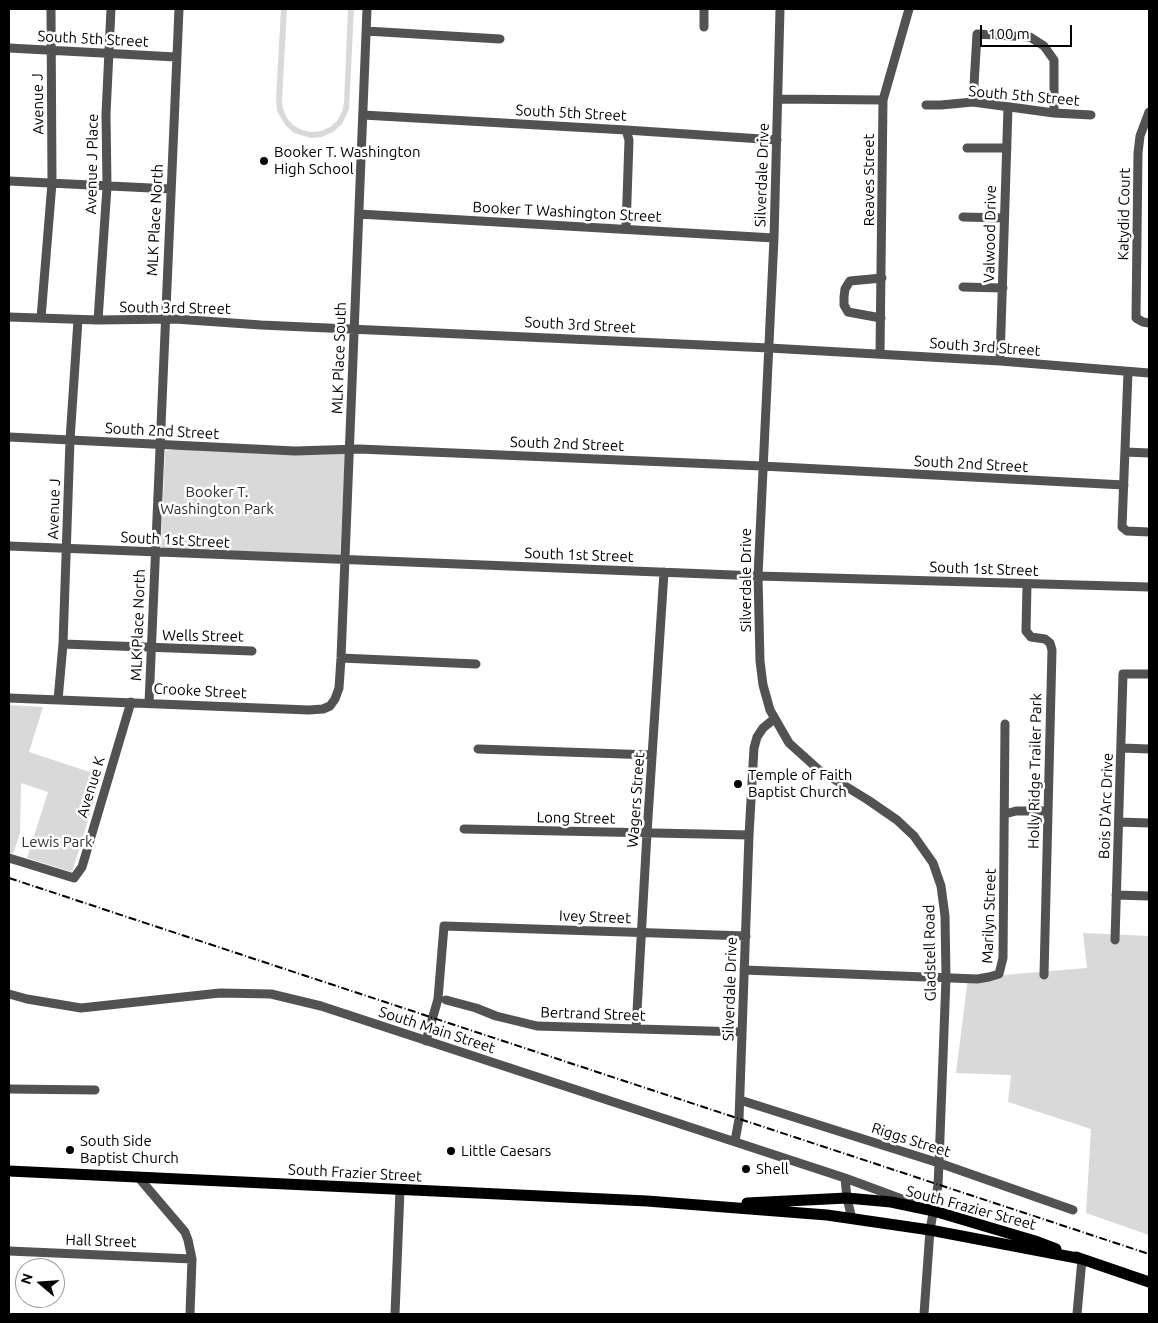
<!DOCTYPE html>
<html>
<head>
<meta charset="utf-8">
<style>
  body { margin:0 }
  #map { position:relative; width:1158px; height:1323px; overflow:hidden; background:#fff; font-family:Ubuntu,sans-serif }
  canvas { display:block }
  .frame { position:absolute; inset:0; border:10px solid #000; pointer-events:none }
  .north { position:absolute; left:15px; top:1258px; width:50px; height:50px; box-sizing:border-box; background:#fff; border:1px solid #999; border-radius:50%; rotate:288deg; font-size:14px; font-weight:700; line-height:20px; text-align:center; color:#000 }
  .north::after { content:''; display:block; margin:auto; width:18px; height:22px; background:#000; clip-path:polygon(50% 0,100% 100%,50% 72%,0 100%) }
  .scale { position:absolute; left:980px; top:25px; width:92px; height:22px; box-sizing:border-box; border:2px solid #000; border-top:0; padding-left:6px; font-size:15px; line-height:18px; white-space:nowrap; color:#000; -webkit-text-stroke:4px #fff; paint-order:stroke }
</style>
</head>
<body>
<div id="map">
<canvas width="1158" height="1323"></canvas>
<div class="frame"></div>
<div class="north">N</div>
<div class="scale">100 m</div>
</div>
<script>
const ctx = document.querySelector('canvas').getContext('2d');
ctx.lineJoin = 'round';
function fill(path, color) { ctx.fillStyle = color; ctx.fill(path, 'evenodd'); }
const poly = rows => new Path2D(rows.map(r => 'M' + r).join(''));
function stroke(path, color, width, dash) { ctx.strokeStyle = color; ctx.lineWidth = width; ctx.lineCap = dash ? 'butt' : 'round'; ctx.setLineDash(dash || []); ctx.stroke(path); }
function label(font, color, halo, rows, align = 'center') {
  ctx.font = font + ' Ubuntu,sans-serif'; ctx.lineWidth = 5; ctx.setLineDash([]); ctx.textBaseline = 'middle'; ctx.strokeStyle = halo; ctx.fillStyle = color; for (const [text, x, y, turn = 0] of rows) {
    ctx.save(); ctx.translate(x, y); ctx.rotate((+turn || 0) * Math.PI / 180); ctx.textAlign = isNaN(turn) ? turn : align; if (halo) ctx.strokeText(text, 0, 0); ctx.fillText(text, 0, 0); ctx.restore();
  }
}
const green = poly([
  [281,9,287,9,282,99,283,109,287,118,293,125,302,130,311,132,321,131,330,127,337,121,342,112,344,103,348,9,354,9,349,109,342,124,333,132,322,137,311,138,294,133,286,126,277,111,276,99],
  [176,449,288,455,345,454,340,555,162,548,161,545,165,451],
  [9,705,43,707,29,752,102,776,72,872,27,858,48,792,21,783,20,833,13,854,9,852],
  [1083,933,1149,936,1149,1235,1086,1213,1091,1129,1008,1102,1011,1075,956,1073,968,978,1087,968]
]);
const minor = poly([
  [780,9,774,238,758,576,760,661,763,685,770,710,789,743,819,770,868,800,897,820,914,836,933,863,941,886,945,916,946,978,939,1163,938,1185,930,1230,924,1314],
  [704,27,704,9],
  [366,31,500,39],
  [9,48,176,57],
  [778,99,883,100],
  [973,102,977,34,1030,37,1044,46,1054,60,1054,113],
  [926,105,941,105,973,102,1054,113,1091,115],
  [1149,112,1140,136,1138,153,1136,318,1143,322,1149,323],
  [363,115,626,130,777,140],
  [967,148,1007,148],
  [9,181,171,189],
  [359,214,774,238],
  [963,217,1004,218],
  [626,229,629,140,626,130],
  [963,287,1003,288],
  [9,317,98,320,175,319,261,325,769,348,1000,361,1149,373],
  [41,318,52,183,51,9],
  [881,318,848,312,844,305,844,297,845,289,850,281,882,278],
  [98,320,107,187,106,114,111,9],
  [880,354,883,100,909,9],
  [1000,361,1008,107],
  [1128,372,1122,527,1127,531,1149,532],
  [9,437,295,451,359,449,762,466,1124,485],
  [1125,452,1149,453],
  [9,546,758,576,1149,587],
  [1027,585,1026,631,1031,637,1045,639,1050,643,1052,650,1044,975],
  [63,644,252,651],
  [341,658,476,664],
  [9,698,309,710,323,709,330,706,335,699,339,688,341,658,367,9],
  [58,700,63,644,70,440,78,320],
  [149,703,179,9],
  [1122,748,1149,749],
  [478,749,652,755],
  [1005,814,1016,811,1048,811],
  [1119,822,1149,823],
  [464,829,749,835],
  [9,858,74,878,82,867,131,702],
  [1116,895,1149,896],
  [1115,940,1123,674,1149,674],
  [744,970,977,979,989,977,999,974,1003,958,1005,724],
  [9,994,27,999,81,1008,220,993,271,994,321,1006,845,1178,847,1198,852,1219],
  [446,1000,476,1008,496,1016,537,1026,742,1032],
  [636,1029,647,833,664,572],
  [426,1041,438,999,444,926,746,936],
  [9,1089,95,1090],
  [740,1100,939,1163,1073,1210],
  [735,1141,739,1119,749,835,754,748,757,737,763,728,774,719],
  [139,1178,185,1232,188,1240,192,1259,190,1314],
  [845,1178,910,1202],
  [9,1251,192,1259],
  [395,1314,400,1190],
  [1077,1314,1082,1259]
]);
const major = poly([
  [9,1171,647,1201,827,1215,930,1230,1082,1259],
  [747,1203,847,1198,891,1202,934,1211,1035,1241,1056,1249],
  [1076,1257,1149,1282]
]);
const rail = poly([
  [9,878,1149,1254]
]);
const markers = [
  [264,161,5,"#000"],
  [738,784,5,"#000"],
  [70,1150,5,"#000"],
  [451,1151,5,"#000"],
  [746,1169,5,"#000"]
];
const streetNames = [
  ["South 5th Street",93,39,3],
  ["South 5th Street",1024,96,5],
  ["Avenue J",38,104,-91],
  ["South 5th Street",571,113,3],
  ["Avenue J Place",92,164,-89],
  ["Silverdale Drive",762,175,-88],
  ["Reaves Street",869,180,-90],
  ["Booker T Washington Street",567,212,3],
  ["Katydid Court",1124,214,-89],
  ["MLK Place North",155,220,-87],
  ["Valwood Drive",990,234,-89],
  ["South 3rd Street",175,308,1],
  ["South 3rd Street",580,325,3],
  ["South 3rd Street",985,347,4],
  ["MLK Place South",339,358,-88],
  ["South 2nd Street",162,431,3],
  ["South 2nd Street",567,444,2],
  ["South 2nd Street",971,464,3],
  ["Avenue J",54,509,-88],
  ["South 1st Street",175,540,3],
  ["South 1st Street",579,555,2],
  ["South 1st Street",984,569,2],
  ["Silverdale Drive",746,580,-90],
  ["MLK Place North",138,625,-88],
  ["Wells Street",203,636,1],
  ["Crooke Street",200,691,3],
  ["Holly Ridge Trailer Park",1035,771,-89],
  ["Avenue K",91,787,-73],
  ["Wagers Street",636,800,-86],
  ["Bois D'Arc Drive",1106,806,-88],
  ["Long Street",576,818,1],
  ["Marilyn Street",989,916,-88],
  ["Ivey Street",595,917,2],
  ["Gladstell Road",930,953,-91],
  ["Silverdale Drive",730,989,-88],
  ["Bertrand Street",593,1014,2],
  ["South Main Street",437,1030,18],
  ["Riggs Street",911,1140,18],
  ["South Frazier Street",355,1173,3],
  ["South Frazier Street",971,1208,15],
  ["Hall Street",101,1241,2]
];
const poiNames = [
  ["Booker T. Washington",274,152],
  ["High School",274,169],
  ["Temple of Faith",748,775],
  ["Baptist Church",748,792],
  ["South Side",80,1141],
  ["Baptist Church",80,1158],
  ["Little Caesars",461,1151],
  ["Shell",756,1169]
];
const parkNames = [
  ["Booker T.",217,492],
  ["Washington Park",217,509],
  ["Lewis Park",57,842]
];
fill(green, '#d9d9d9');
stroke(minor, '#525252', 9);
stroke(major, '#000', 11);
stroke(rail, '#000', 2, [8, 2.5, 1, 2.5]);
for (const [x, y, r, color] of markers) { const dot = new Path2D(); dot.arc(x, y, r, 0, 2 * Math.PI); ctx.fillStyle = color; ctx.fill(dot); stroke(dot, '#fff', 2); }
label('15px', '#000', '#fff', streetNames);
label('15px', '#000', '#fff', poiNames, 'left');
label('15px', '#303030', '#fff', parkNames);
</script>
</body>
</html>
